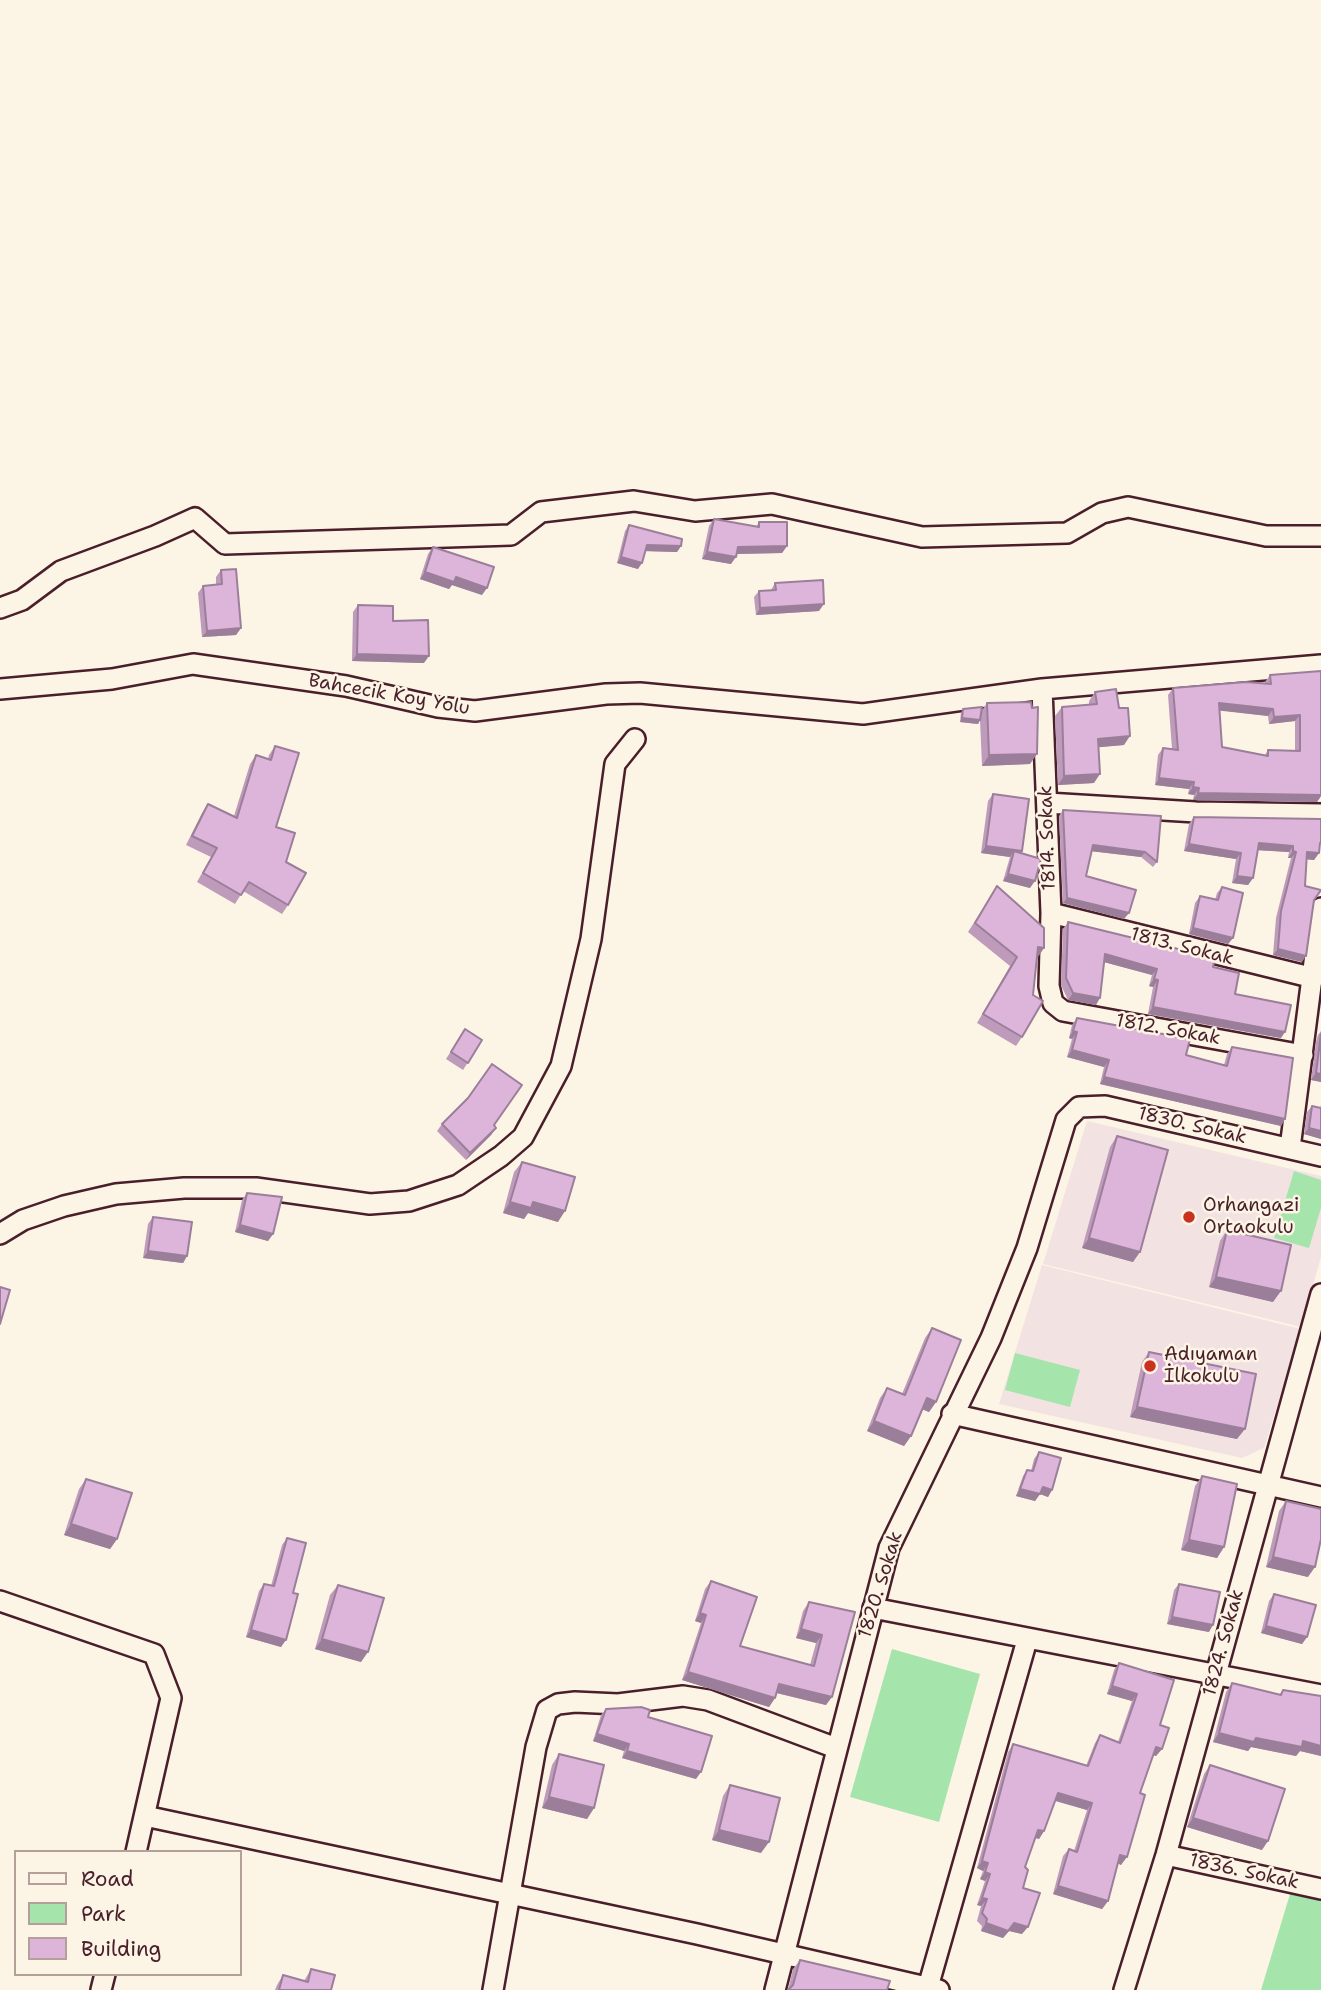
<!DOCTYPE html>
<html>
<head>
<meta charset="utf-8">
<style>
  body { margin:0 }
  #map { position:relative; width:1321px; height:1990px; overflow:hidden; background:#fcf5e5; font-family:"Shantell Sans",sans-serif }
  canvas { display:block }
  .legend { position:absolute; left:14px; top:1850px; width:228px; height:126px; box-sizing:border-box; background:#fcf5e5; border:2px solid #b59f9b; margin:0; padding:9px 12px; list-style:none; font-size:21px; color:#4a1f2b }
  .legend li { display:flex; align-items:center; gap:14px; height:35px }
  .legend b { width:35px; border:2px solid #b59f9b }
</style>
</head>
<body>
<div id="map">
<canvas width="1321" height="1990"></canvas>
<ul class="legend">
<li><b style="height:9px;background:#fcf5e5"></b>Road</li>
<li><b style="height:19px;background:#a5e4ab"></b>Park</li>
<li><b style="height:19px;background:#ddb4da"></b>Building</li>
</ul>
</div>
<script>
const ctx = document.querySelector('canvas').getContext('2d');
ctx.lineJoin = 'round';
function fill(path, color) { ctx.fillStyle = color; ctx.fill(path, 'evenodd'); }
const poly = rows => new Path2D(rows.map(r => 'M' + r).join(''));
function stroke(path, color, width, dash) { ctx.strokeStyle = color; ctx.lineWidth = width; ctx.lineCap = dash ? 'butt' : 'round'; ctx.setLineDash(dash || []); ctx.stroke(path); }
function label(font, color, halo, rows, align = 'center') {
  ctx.font = font + ' "Shantell Sans",sans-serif'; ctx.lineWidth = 5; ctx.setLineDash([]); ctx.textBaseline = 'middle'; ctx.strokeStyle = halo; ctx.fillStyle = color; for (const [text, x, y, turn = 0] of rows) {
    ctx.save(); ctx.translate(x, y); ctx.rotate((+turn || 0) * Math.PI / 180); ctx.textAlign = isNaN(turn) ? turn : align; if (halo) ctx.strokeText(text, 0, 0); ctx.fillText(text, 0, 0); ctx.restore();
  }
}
const built = poly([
  [1087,1121,1321,1176,1321,1257,1301,1327,1043,1264],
  [1042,1265,1301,1329,1264,1448,1242,1458,999,1404]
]);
const green = poly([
  [1294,1171,1321,1180,1321,1208,1309,1248,1274,1238],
  [1015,1353,1080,1370,1070,1407,1005,1390],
  [892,1649,980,1674,939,1822,850,1797],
  [1290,1894,1321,1901,1321,1990,1261,1990]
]);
const street = poly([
  [0,608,22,600,61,571,155,536,195,518,225,544,511,535,541,512,634,501,695,511,772,504,922,537,1067,533,1102,513,1128,507,1266,536,1321,536],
  [0,689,112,679,193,664,346,686,438,707,475,711,606,694,640,693,863,714,1042,689,1321,665],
  [1042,689,1051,913,1049,986,1053,1003,1063,1011,1303,1055],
  [1047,803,1196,812,1321,814],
  [1051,913,1314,978],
  [1290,1148,1321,908],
  [0,1234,23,1220,64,1206,116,1194,184,1188,256,1188,370,1204,409,1201,458,1185,501,1156,523,1137,561,1066,591,939,615,764,635,739],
  [952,1414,1321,1497],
  [0,1601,154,1654,171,1698,136,1852],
  [873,1608,1321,1695],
  [145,1816,697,1934,939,1990],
  [1166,1855,1321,1889],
  [928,1987,1027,1640],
  [101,1990,105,1974],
  [493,1990,536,1747,547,1710,558,1704,575,1702,618,1704,683,1696,708,1700,836,1748],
  [775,1990,889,1548,991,1338,1027,1248,1066,1120,1079,1107,1105,1106,1321,1156],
  [1124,1990,1166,1855,1321,1294]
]);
const wall = poly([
  [714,519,756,527,759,522,787,546,782,553,736,554,731,564,702,559,709,526],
  [629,525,681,546,677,552,645,551,638,569,617,563,625,531],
  [433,547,482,595,452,585,449,589,420,579,428,554],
  [221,570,241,628,236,635,202,637,198,593,203,586,216,585,216,577],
  [775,583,819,611,756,615,754,597,759,591,771,590],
  [358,605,393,621,424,663,352,661,353,612],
  [1321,671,1321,796,1317,802,1193,800,1194,795,1188,794,1189,789,1155,785,1158,755,1163,748,1172,749,1168,695,1173,688,1265,684,1265,682,1270,675],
  [1219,710,1268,716,1269,724,1295,721,1295,751,1268,750,1265,755,1222,747],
  [1095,692,1124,745,1098,747,1094,783,1058,785,1055,716,1062,707,1089,705,1089,701],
  [987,703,1030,764,982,766,980,720,978,724,960,722,961,713,963,709,981,712],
  [275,746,276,827,286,862,288,905,282,914,243,891,235,904,197,882,211,857,186,845,202,813,208,804,234,816,250,764,256,755,268,759,269,755],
  [993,794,1022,851,1020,853,1030,888,1003,881,1010,857,981,853,988,801],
  [1063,810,1161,816,1157,862,1153,867,1141,857,1092,851,1086,876,1124,919,1063,903,1059,816],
  [1194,817,1321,850,1319,850,1319,853,1314,860,1307,859,1305,886,1314,900,1302,962,1273,955,1276,918,1291,858,1288,858,1289,852,1257,850,1253,878,1248,885,1232,883,1236,859,1184,851,1189,824],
  [997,886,1038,957,1037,957,1033,995,1022,1037,1016,1046,977,1023,1010,966,968,932],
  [1222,887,1233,938,1228,944,1189,934,1195,903,1200,896,1215,900,1217,893],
  [1068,922,1213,967,1235,994,1281,1038,1148,1014,1153,987,1149,986,1152,975,1104,962,1096,1005,1068,1000,1061,985,1063,929],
  [1077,1018,1186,1055,1224,1065,1227,1054,1232,1047,1285,1119,1281,1126,1100,1084,1104,1067,1067,1057,1072,1039,1069,1038,1072,1025],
  [465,1029,482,1040,463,1070,446,1059],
  [1321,1031,1321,1082,1311,1080,1316,1042,1318,1035],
  [1321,1105,1321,1139,1304,1134,1307,1112,1312,1106,1320,1108],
  [442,1124,494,1125,496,1128,491,1135,466,1160,437,1131],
  [1117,1136,1133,1262,1082,1248,1110,1147],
  [522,1162,558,1222,528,1213,524,1219,503,1213,514,1172],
  [247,1193,273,1234,268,1241,235,1232,242,1200],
  [153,1217,187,1256,183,1263,143,1258,148,1224],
  [1227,1230,1273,1302,1209,1287,1220,1241],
  [932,1328,936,1402,929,1412,922,1409,911,1436,904,1446,867,1431,880,1398,887,1388,902,1394,925,1338],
  [1149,1352,1237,1439,1130,1417,1142,1362],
  [1039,1452,1052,1490,1048,1497,1040,1494,1035,1501,1016,1496,1023,1476,1027,1470,1031,1471,1034,1459],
  [1202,1476,1224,1547,1217,1558,1181,1550,1195,1486],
  [86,1479,117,1539,110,1549,64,1535,79,1489],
  [1286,1501,1308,1577,1266,1567,1279,1511],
  [287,1538,293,1593,281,1647,246,1637,259,1591,264,1584,271,1586,282,1545],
  [711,1581,740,1646,810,1665,816,1643,796,1638,803,1611,809,1602,855,1612,826,1705,776,1693,775,1698,769,1707,682,1680,701,1623,695,1621,705,1589],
  [1179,1584,1209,1632,1167,1624,1174,1590],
  [338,1585,361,1662,315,1649,330,1595],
  [1274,1594,1307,1637,1302,1644,1261,1633,1269,1601],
  [1119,1663,1160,1725,1162,1749,1156,1756,1153,1755,1140,1793,1121,1865,1118,1863,1108,1901,1102,1909,1053,1894,1063,1856,1069,1849,1074,1851,1087,1810,1055,1801,1044,1831,1039,1839,1035,1838,1025,1867,1022,1934,1009,1931,1003,1938,981,1931,982,1926,977,1921,981,1906,977,1905,985,1881,980,1879,983,1871,977,1868,1008,1752,1013,1744,1086,1766,1095,1743,1100,1735,1118,1742,1132,1701,1107,1694,1114,1670],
  [1232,1683,1279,1695,1283,1690,1321,1696,1321,1756,1300,1751,1296,1756,1251,1747,1248,1751,1213,1742,1226,1692],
  [606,1709,648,1717,696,1779,622,1758,624,1751,593,1741,601,1715],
  [559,1754,594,1808,587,1819,542,1808,552,1765],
  [1210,1765,1262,1850,1187,1827,1204,1774],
  [730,1785,761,1853,712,1840,723,1796],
  [800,1960,887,1990,788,1990,793,1969],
  [311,1969,331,1990,275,1990,277,1985,283,1975,304,1981]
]);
const shadedWall = poly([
  [647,545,681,546,677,552,642,551],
  [787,546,782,553,733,554,738,547],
  [707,552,736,557,731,564,702,559],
  [621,557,642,563,638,569,617,563],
  [425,572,456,577,487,588,482,595,452,585,449,589,420,579],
  [824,604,819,611,756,615,760,608],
  [241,628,236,635,202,637,207,631],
  [357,654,429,656,424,663,352,661],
  [1219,703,1273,709,1268,716,1214,710],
  [1300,715,1295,721,1269,724,1274,717],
  [962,718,980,720,978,724,960,722],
  [1130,736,1124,745,1091,748,1098,739],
  [1037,754,1030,764,982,766,989,755],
  [1100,774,1094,783,1058,785,1064,776],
  [1159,778,1194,782,1189,789,1155,785],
  [1193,787,1199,788,1194,795,1188,794],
  [1198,793,1321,795,1321,796,1317,802,1193,800],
  [1259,843,1293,846,1289,852,1254,850],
  [1189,844,1241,853,1236,859,1184,851],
  [1093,845,1145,852,1141,857,1089,851],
  [986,846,1022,851,1017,858,1014,851,1010,857,981,853],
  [1293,851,1296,852,1291,858,1288,858],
  [1307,852,1319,853,1314,860,1302,859],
  [1008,874,1035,881,1030,888,1003,881],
  [1237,876,1253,878,1248,885,1232,883],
  [1067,898,1129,913,1124,919,1063,903],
  [1193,928,1233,938,1228,944,1189,934],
  [1038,947,1044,948,1038,957,1031,956],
  [1278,949,1306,956,1302,962,1273,955],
  [1105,954,1157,969,1152,975,1100,961],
  [1154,979,1158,980,1153,987,1149,986],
  [1073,993,1100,998,1096,1005,1068,1000],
  [1153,1007,1285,1032,1281,1038,1148,1014],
  [1073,1031,1077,1032,1072,1039,1069,1038],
  [1072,1050,1109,1060,1104,1067,1067,1057],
  [1316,1073,1321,1074,1321,1082,1311,1080],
  [1104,1077,1285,1119,1281,1126,1100,1084],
  [496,1128,491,1135,466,1160,470,1153],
  [1309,1128,1321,1131,1321,1139,1304,1134],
  [510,1202,533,1202,565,1211,558,1222,528,1213,524,1219,503,1213],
  [240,1225,273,1234,268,1241,235,1232],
  [1089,1238,1140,1252,1133,1262,1082,1248],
  [148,1251,187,1256,183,1263,143,1258],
  [1216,1277,1281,1291,1273,1302,1209,1287],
  [927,1398,936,1402,929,1412,919,1408],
  [1137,1407,1245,1429,1237,1439,1130,1417],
  [874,1421,911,1436,904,1446,867,1431],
  [1043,1487,1052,1490,1048,1497,1040,1494,1035,1501,1016,1496,1020,1489],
  [71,1524,117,1539,110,1549,64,1535],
  [1189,1540,1224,1547,1217,1558,1181,1550],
  [1273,1557,1315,1567,1308,1577,1266,1567],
  [700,1613,706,1615,701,1623,695,1621],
  [1172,1617,1213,1625,1209,1632,1167,1624],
  [1266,1626,1307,1637,1302,1644,1261,1633],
  [801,1629,822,1635,816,1643,796,1638],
  [251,1630,286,1640,281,1647,246,1637],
  [322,1639,368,1652,361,1662,315,1649],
  [688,1672,775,1698,769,1707,682,1680],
  [779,1684,832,1697,826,1705,773,1692],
  [1112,1686,1137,1694,1132,1701,1107,1694],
  [1219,1733,1256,1738,1303,1741,1321,1746,1321,1756,1300,1751,1296,1756,1251,1747,1248,1751,1213,1742],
  [597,1734,629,1744,624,1751,593,1741],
  [1156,1747,1162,1749,1156,1756,1151,1754],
  [627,1751,701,1772,696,1779,622,1758],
  [1058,1793,1092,1803,1087,1810,1053,1800],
  [549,1797,594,1808,587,1819,542,1808],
  [1193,1818,1268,1841,1262,1850,1187,1827],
  [719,1830,769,1842,761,1853,712,1840],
  [1038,1830,1044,1831,1039,1839,1033,1837],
  [1120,1855,1127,1857,1121,1865,1115,1862],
  [982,1861,988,1863,983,1871,977,1868],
  [985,1872,990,1874,985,1881,980,1879],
  [1058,1886,1108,1901,1102,1909,1053,1894],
  [982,1898,987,1899,981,1906,977,1905],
  [986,1923,1014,1923,1028,1927,1022,1934,1009,1931,1003,1938,981,1931]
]);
const building = poly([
  [714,519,759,527,759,522,787,522,787,546,738,547,736,557,707,552,714,519],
  [629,525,682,539,681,546,647,545,642,563,621,557,629,525],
  [433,547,494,567,487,588,456,577,454,582,425,572,433,547],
  [236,569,241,628,207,631,203,586,222,584,221,570,236,569],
  [823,580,824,604,760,608,759,591,776,590,775,583,823,580],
  [358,605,393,606,393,621,428,620,429,656,357,654,358,605],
  [1321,671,1321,795,1198,793,1199,788,1193,787,1194,782,1159,778,1163,748,1178,750,1173,688,1246,682,1271,684,1270,675,1321,671],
  [1219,703,1273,709,1274,717,1300,715,1300,751,1268,750,1268,756,1222,747,1219,703],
  [1116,689,1119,708,1128,708,1130,736,1098,739,1100,774,1064,776,1062,707,1097,704,1095,692,1116,689],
  [1031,702,1032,708,1038,707,1037,754,989,755,987,703,1031,702],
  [982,707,980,720,962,718,963,709,982,707],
  [275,746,299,753,276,827,295,833,286,862,306,873,288,905,249,882,241,895,203,873,217,848,192,836,208,804,237,818,256,755,271,760,275,746],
  [993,794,1029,799,1022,851,986,846,993,794],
  [1063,810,1161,816,1157,862,1145,852,1093,845,1086,876,1136,890,1129,913,1067,898,1063,810],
  [1194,817,1321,819,1321,843,1320,843,1319,853,1307,852,1305,886,1321,890,1314,900,1306,956,1278,949,1281,911,1296,852,1293,851,1293,846,1259,843,1253,878,1237,876,1241,853,1189,844,1194,817],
  [1014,851,1041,859,1035,881,1008,874,1014,851],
  [997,886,1044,928,1044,948,1038,947,1033,995,1043,1001,1022,1037,983,1014,1017,957,975,923,997,886],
  [1222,887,1243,893,1233,938,1193,928,1200,896,1218,900,1222,887],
  [1068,922,1215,958,1213,967,1239,973,1235,994,1291,1005,1285,1032,1153,1007,1158,980,1154,979,1157,969,1105,954,1100,998,1073,993,1066,978,1068,922],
  [1077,1018,1190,1039,1186,1055,1227,1066,1232,1047,1293,1058,1285,1119,1104,1077,1109,1060,1072,1050,1077,1032,1073,1031,1077,1018],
  [465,1029,482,1040,468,1063,451,1052,465,1029],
  [1321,1034,1321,1074,1316,1073,1321,1034],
  [492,1064,522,1085,494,1125,496,1128,470,1153,442,1124,468,1098,492,1064],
  [1312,1106,1321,1108,1321,1131,1309,1128,1312,1106],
  [1117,1136,1168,1150,1140,1252,1089,1238,1117,1136],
  [522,1162,575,1177,565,1211,533,1202,531,1208,510,1202,522,1162],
  [247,1193,282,1197,273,1234,240,1225,247,1193],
  [153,1217,192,1222,187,1256,148,1251,153,1217],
  [1227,1230,1291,1245,1281,1291,1216,1277,1227,1230],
  [0,1287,10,1290,0,1324,0,1287],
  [932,1328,961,1340,936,1402,927,1398,911,1436,874,1421,887,1388,905,1395,932,1328],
  [1149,1352,1256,1374,1245,1429,1137,1407,1149,1352],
  [1039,1452,1061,1458,1052,1490,1043,1487,1040,1494,1020,1489,1027,1470,1033,1471,1039,1452],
  [1202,1476,1237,1484,1224,1547,1189,1540,1202,1476],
  [86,1479,132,1493,117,1539,71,1524,86,1479],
  [1286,1501,1321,1509,1321,1539,1315,1567,1273,1557,1286,1501],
  [287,1538,306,1543,293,1593,298,1594,286,1640,251,1630,264,1584,274,1586,287,1538],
  [711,1581,757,1597,740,1646,814,1666,822,1635,801,1629,809,1602,855,1612,832,1697,779,1684,775,1698,688,1672,706,1615,700,1613,711,1581],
  [1179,1584,1220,1592,1213,1625,1172,1617,1179,1584],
  [338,1585,384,1598,368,1652,322,1639,338,1585],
  [1274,1594,1316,1605,1307,1637,1266,1626,1274,1594],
  [1119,1663,1174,1680,1160,1725,1169,1728,1162,1749,1156,1747,1140,1793,1145,1795,1127,1857,1120,1855,1108,1901,1058,1886,1069,1849,1077,1852,1092,1803,1058,1793,1044,1831,1038,1830,1025,1867,1028,1870,1023,1888,1040,1893,1028,1927,1014,1923,1008,1931,986,1923,987,1919,982,1913,987,1899,982,1898,990,1874,985,1872,988,1863,982,1861,1013,1744,1088,1766,1100,1735,1120,1743,1137,1694,1112,1686,1119,1663],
  [1232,1683,1281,1695,1283,1690,1321,1696,1321,1746,1303,1741,1302,1747,1256,1738,1254,1742,1219,1733,1232,1683],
  [641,1707,650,1710,648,1717,712,1736,701,1772,627,1751,629,1744,597,1734,606,1709,641,1707],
  [559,1754,604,1765,594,1808,549,1797,559,1754],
  [1210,1765,1285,1789,1268,1841,1193,1818,1210,1765],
  [730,1785,780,1798,769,1842,719,1830,730,1785],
  [800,1960,890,1981,887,1990,788,1990,793,1985,800,1960],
  [311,1969,335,1975,331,1990,279,1990,283,1975,308,1982,311,1969]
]);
const markers = [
  [1189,1217,7,"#c8321e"],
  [1150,1366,7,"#c8321e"]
];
const streetNames = [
  ["Bahcecik Koy Yolu",389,695,10],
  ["1814. Sokak",1048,838,-92],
  ["1813. Sokak",1182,947,14],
  ["1812. Sokak",1168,1030,10],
  ["1830. Sokak",1192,1126,13],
  ["1820. Sokak",881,1585,-73],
  ["1824. Sokak",1224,1643,-75],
  ["1836. Sokak",1244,1872,12]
];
const poiNames = [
  ["Orhangazi",1203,1206],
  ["Ortaokulu",1203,1228],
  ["Adıyaman",1164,1355],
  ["İlkokulu",1164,1377]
];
fill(built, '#f3e2e2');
fill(green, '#a5e4ab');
stroke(street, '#4a1f2b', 24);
stroke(street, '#fcf5e5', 19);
fill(wall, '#be9bbb');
fill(shadedWall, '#9b7e99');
fill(building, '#ddb4da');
stroke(building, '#9b7e99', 2);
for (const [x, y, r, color] of markers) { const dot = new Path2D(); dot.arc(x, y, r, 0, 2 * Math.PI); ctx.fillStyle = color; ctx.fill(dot); stroke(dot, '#fcf5e5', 2.5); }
label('19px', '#4a1f2b', '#fcf5e5', streetNames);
label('19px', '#4a1f2b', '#fcf5e5', poiNames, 'left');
</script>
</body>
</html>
